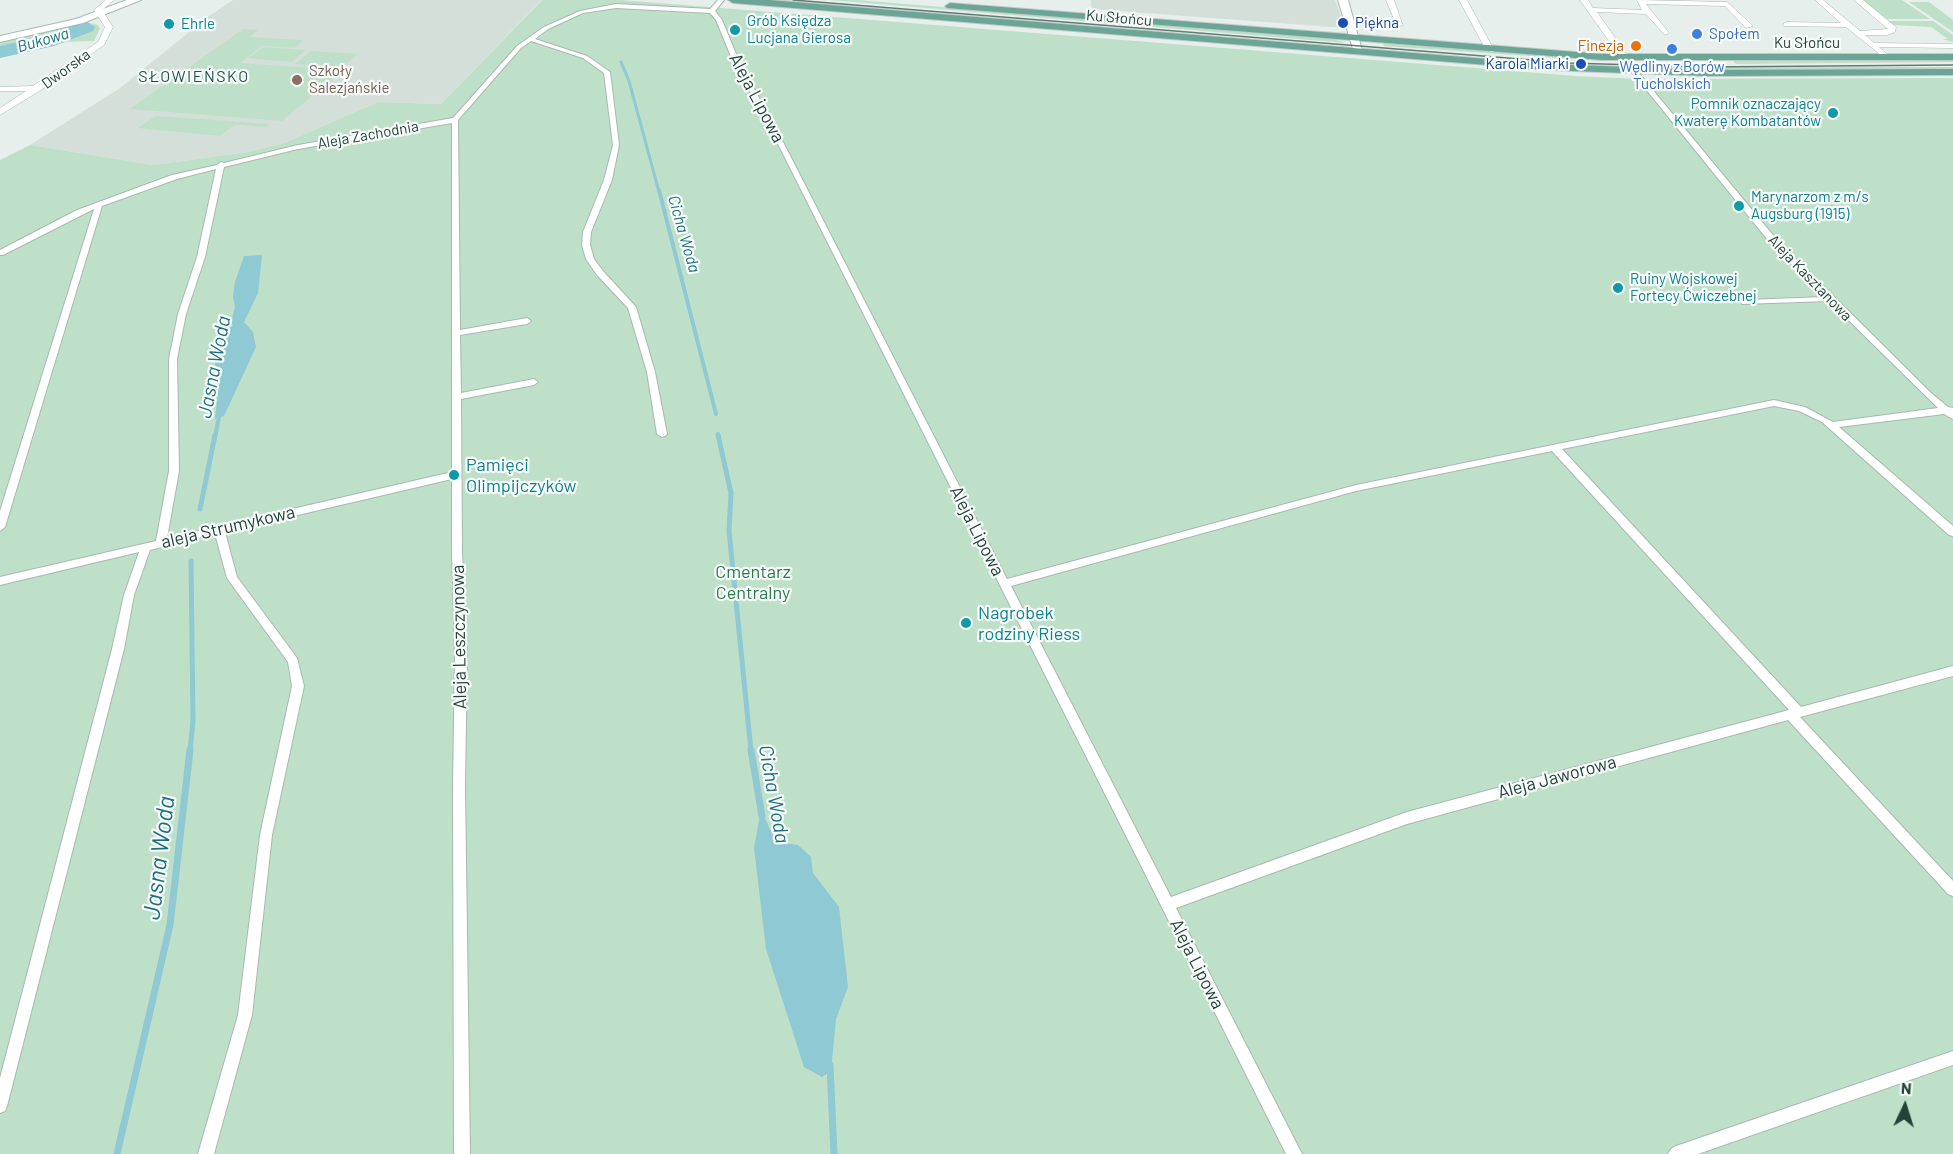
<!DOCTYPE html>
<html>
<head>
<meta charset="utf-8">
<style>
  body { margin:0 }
  #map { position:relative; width:1953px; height:1154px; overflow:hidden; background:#e6efeb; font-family:Barlow,sans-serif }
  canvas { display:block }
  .north { position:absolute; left:1875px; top:1076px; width:60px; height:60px; -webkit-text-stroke:4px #f7fbf9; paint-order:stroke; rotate:4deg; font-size:16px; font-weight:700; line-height:24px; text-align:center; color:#24423a }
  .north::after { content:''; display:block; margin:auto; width:21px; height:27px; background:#24423a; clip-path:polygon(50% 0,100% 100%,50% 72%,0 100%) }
</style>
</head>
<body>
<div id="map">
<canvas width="1953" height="1154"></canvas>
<div class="north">N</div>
</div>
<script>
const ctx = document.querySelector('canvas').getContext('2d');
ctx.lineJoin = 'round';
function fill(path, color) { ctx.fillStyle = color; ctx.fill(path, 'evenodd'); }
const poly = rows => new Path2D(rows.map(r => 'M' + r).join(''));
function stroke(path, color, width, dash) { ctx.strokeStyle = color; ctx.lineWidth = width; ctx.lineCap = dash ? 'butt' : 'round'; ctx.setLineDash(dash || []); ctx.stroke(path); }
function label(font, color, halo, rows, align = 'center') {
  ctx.font = font + ' Barlow,sans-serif'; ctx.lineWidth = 4.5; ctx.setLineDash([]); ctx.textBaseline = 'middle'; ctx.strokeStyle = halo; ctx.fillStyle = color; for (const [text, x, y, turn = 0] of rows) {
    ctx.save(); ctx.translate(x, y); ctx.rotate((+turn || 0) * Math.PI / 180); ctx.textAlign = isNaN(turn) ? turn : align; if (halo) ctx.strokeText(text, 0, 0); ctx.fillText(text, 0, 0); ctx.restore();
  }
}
const built = poly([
  [233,0,541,0,441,104,378,102,284,143,247,152,154,165,30,145,120,88,209,16],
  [1091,0,1335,0,1345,28,1092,9]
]);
const green = poly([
  [542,0,621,0,1575,76,1640,79,1953,78,1953,1154,0,1154,0,160,30,145,154,165,247,152,284,143,378,102,441,104],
  [757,0,784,0,1346,47],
  [830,0,857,0,1332,39,1347,43],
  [1862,0,1902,0,1930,19,1886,19],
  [1909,2,1929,2,1953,20,1953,32],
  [1888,21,1933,21,1953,35,1953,42,1942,39,1948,39,1931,27,1893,25],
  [83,23,96,24,100,28,94,41,66,42,0,55,0,41],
  [243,29,258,30,250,37,304,40,294,48,262,46,240,63,343,70,282,121,130,109],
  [1383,43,1603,59,1604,61,1384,46],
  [263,47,306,50,291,62,248,58],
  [311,51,358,54,342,67,295,64],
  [1953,59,1953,62,1736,64,1733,61],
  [1666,67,1953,67,1953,69,1668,70],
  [155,116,202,119,269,124,266,127,224,124,234,125,220,136,138,128]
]);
const water = poly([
  [262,255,258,293,244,322,253,332,256,347,224,416,215,419,220,376,216,370,214,358,221,335,233,325,231,323,235,307,233,296,235,282,244,256],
  [761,810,776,842,798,845,811,857,813,873,839,907,848,987,836,1019,831,1071,822,1077,804,1067,766,949,754,848]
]);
const streamFar3 = poly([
  [621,62,629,81,659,192]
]);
const streamFar2 = poly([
  [659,190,716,414],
  [718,434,719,437],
  [215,437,220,412]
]);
const streamFar1 = poly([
  [718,435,731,493,729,531,751,751],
  [200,509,215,435],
  [190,751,193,721,191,561]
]);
const stream = poly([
  [751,750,762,816],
  [830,1065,834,1154],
  [117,1154,170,925,190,750]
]);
const river = poly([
  [86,21,95,27,93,31,54,46,0,58,0,46,42,37,86,21]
]);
const pedestrian = poly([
  [718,0,724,0,715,11,722,20,738,59,780,136,1007,579,1356,485,1774,400,1805,407,1833,422,1938,408,1829,301,1742,304,1741,302,1745,300,1824,297,1771,244,1632,72,1637,71,1777,240,1931,393,1948,407,1953,408,1953,419,1944,414,1839,427,1953,526,1953,536,1949,535,1822,422,1799,411,1774,406,1562,449,1801,707,1953,666,1953,676,1800,717,1953,881,1953,896,1948,894,1788,720,1407,824,1176,908,1302,1154,1286,1154,774,136,732,59,716,20,710,13,616,8,583,13,548,29,535,39,587,56,610,72,619,145,612,180,591,232,590,245,594,259,603,271,636,307,655,372,667,434,665,436,662,437,657,434,647,372,628,308,597,275,586,259,582,245,583,232,604,180,613,145,604,73,583,58,531,41,521,48,458,120,460,330,527,318,531,321,527,324,460,335,461,393,534,379,538,382,534,385,461,399,462,552,467,655,465,786,470,1154,454,1154,453,786,455,655,452,552,452,479,225,532,237,577,297,658,304,686,272,835,252,1015,214,1154,198,1154,238,1015,260,835,292,686,288,662,227,578,215,534,150,550,134,595,124,649,7,1106,5,1111,0,1113,0,1078,112,649,124,595,139,552,0,585,0,577,156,541,169,471,169,359,178,314,197,257,216,169,177,179,102,206,5,527,0,531,0,511,94,209,3,255,0,255,0,250,77,210,172,175,217,165,221,162,224,163,298,145,453,118,517,46,544,27,580,11,616,4,710,9,718,0],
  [452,123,452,472,167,538,179,471,177,359,186,314,205,257,224,167,298,149,452,123],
  [1552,451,1789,710,1407,812,1171,897,1011,586,1356,491,1552,451],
  [1953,1051,1953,1065,1698,1154,1668,1154,1671,1149,1676,1146,1953,1051]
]);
const minor = poly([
  [106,0,114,0,102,10,113,27,104,45,41,90,0,115,0,108,26,91,0,91,0,87,33,86,98,42,105,27,94,10,106,0],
  [1386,0,1394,0,1403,26,1396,24,1386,0],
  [1459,0,1467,0,1494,50,1493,52,1486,50,1459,0],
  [1580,0,1588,0,1593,8,1642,10,1637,0,1727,2,1753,26,1746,28,1725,6,1646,4,1669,33,1665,35,1646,14,1597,12,1639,72,1635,74,1632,74,1580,0],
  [1815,0,1823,0,1860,31,1888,29,1854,0,1863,0,1896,27,1895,32,1887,35,1865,35,1874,43,1953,44,1953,48,1879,47,1891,58,1887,60,1846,27,1784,26,1783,24,1787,22,1841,23,1815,0]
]);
const tertiary = poly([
  [1338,0,1348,0,1363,54,1354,52,1338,0]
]);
const secondary = poly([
  [127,0,141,0,83,23,0,42,0,36,76,19,127,0]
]);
const primary = poly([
  [728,0,769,0,1548,64,1705,70,1953,69,1953,75,1705,76,1548,70,733,3,728,0],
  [950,3,1602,54,1953,54,1953,60,1602,60,947,8,945,6,950,3]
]);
const tram = poly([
  [793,0,1569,63,1703,67,1953,65]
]);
const markers = [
  [1343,23,6,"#1a4fb4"],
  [169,24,6,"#0f9aa8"],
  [735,30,6,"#0f9aa8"],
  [1697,34,6,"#3f7fe0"],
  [1636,46,6,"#e8710a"],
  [1672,49,6,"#3f7fe0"],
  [1581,64,6,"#1a4fb4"],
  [297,80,6,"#8d6e63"],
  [1833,113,6,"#0f9aa8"],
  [1739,206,6,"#0f9aa8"],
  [1618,288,6,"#0f9aa8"],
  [454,475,6,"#0f9aa8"],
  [966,623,6,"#0f9aa8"]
];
const farStreetnames = [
  ["Ku Słońcu",1119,18,5],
  ["Ku Słońcu",1807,43],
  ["Dworska",66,69,-36],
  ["Aleja Zachodnia",368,135,-10],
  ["Aleja Kasztanowa",1810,278,46]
];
const farCulturenames = [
  ["Grób Księdza",747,21],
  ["Lucjana Gierosa",747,38],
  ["Ehrle",181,24],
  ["Pomnik oznaczający",1821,104,"right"],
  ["Kwaterę Kombatantów",1821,121,"right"],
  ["Marynarzom z m/s",1751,197],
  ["Augsburg (1915)",1751,214],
  ["Ruiny Wojskowej",1630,279],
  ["Fortecy Ćwiczebnej",1630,296]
];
const farTransitnames = [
  ["Piękna",1355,23],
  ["Karola Miarki",1569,64,"right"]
];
const farShopnames = [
  ["Społem",1709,34],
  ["Wędliny z Borów",1672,67,"center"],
  ["Tucholskich",1672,84,"center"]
];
const farFoodnames = [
  ["Finezja",1624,46]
];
const farEducationnames = [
  ["Szkoły",309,71],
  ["Salezjańskie",309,88]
];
const farWaternames = [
  ["Bukowa",43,40,-16],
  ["Cicha Woda",684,234,74]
];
const farNeighbourhoodnames = [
  ["SŁOWIEŃSKO",194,77]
];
const streetNames = [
  ["Aleja Lipowa",757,98,62],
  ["aleja Strumykowa",228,527,-13],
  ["Aleja Lipowa",977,531,63],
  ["Aleja Leszczynowa",459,637,-91],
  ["Aleja Jaworowa",1557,777,-15],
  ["Aleja Lipowa",1197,964,63]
];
const cultureNames = [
  ["Pamięci",466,465],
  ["Olimpijczyków",466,486],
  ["Nagrobek",978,613],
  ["rodziny Riess",978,634]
];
const parkNames = [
  ["Cmentarz",753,572],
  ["Centralny",753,593]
];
const waterNames = [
  ["Jasna Woda",214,367,-79],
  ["Cicha Woda",774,794,80]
];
const nearWaternames = [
  ["Jasna Woda",159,858,-83]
];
fill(built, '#d4dfda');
fill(green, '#bfe0c8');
fill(water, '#8ec9d4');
stroke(streamFar3, '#8ec9d4', 3);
stroke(streamFar2, '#8ec9d4', 4);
stroke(streamFar1, '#8ec9d4', 5);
stroke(stream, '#8ec9d4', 7);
fill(river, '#8ec9d4');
stroke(pedestrian, '#a8b8b2', 2);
stroke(minor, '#a8b8b2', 1);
stroke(tertiary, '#a8b8b2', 2);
stroke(secondary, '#a4bbb3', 2);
stroke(primary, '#c2cac8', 2);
fill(pedestrian, '#fff');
fill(minor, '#fff');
fill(tertiary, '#fff');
fill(secondary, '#fff');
fill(primary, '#6aa596');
stroke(tram, '#5f7d75', 1.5);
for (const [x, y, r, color] of markers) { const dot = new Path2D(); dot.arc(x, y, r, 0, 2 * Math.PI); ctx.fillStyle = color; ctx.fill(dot); stroke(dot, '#f7fbf9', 2); }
label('15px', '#24423a', '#f7fbf9', farStreetnames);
label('15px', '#0d838f', '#f7fbf9', farCulturenames, 'left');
label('15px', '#164399', '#f7fbf9', farTransitnames, 'left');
label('15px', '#366cbe', '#f7fbf9', farShopnames, 'left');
label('15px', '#c56008', '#f7fbf9', farFoodnames, 'right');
label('15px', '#785e54', '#f7fbf9', farEducationnames, 'left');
label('italic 16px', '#1c6f80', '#f7fbf9', farWaternames);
ctx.letterSpacing = '1.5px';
label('16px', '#1f5548', '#f7fbf9', farNeighbourhoodnames);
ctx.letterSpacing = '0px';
label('18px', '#24423a', '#f7fbf9', streetNames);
label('18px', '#0d838f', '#f7fbf9', cultureNames, 'left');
label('18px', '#2d7a4b', '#f7fbf9', parkNames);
label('italic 20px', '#1c6f80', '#f7fbf9', waterNames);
label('italic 24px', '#1c6f80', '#f7fbf9', nearWaternames);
</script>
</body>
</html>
